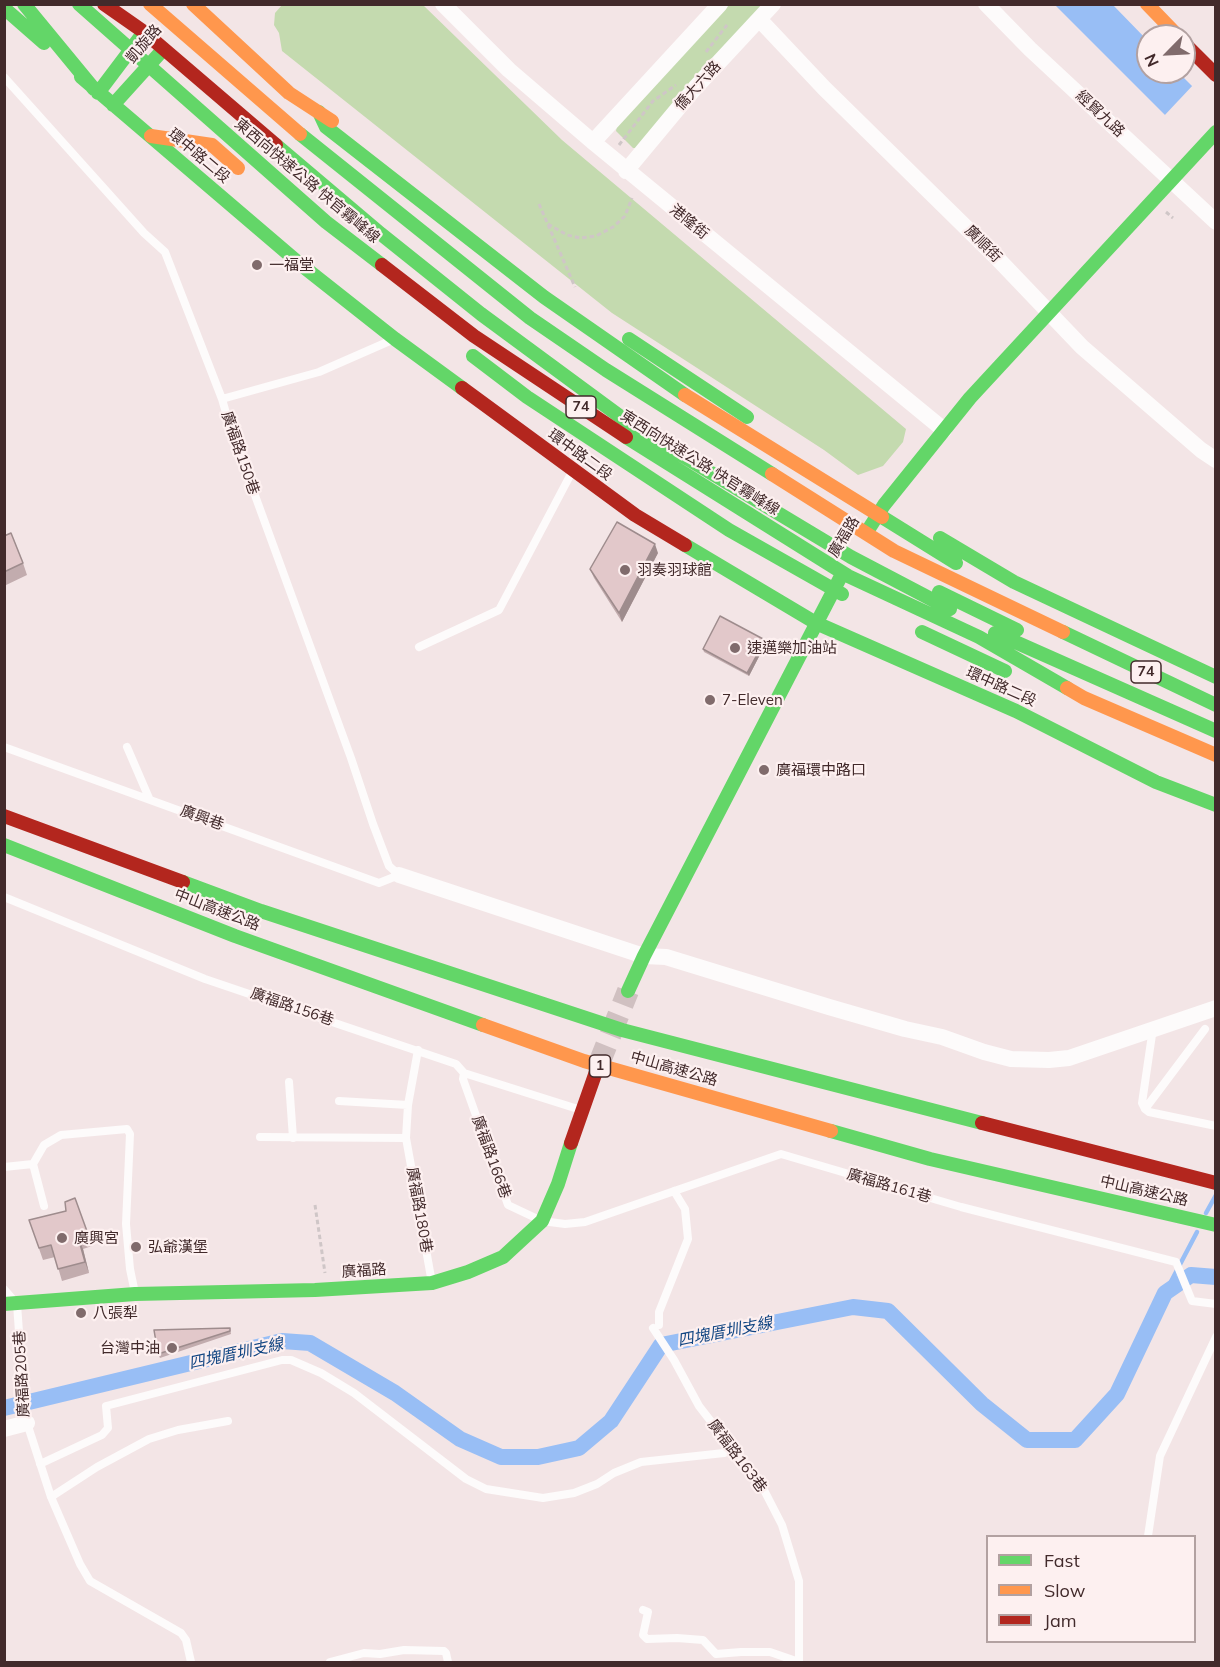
<!DOCTYPE html>
<html>
<head>
<meta charset="utf-8">
<style>
  body { margin:0 }
  #map { position:relative; width:1220px; height:1667px; overflow:hidden; background:#f3e5e6; font-family:Mulish,sans-serif }
  canvas { display:block }
  .frame { position:absolute; inset:0; border:6px solid #422a2b; pointer-events:none }
  .legend { position:absolute; left:986px; top:1535px; width:210px; height:108px; box-sizing:border-box; background:#fdf0f0; border:2px solid #b2a1a1; margin:0; padding:8px 10px; list-style:none; font-size:18px; color:#422a2b }
  .legend li { display:flex; align-items:center; gap:12px; height:30px }
  .legend b { width:30px; border:2px solid #b2a1a1 }
  .north { position:absolute; left:1136px; top:24px; width:60px; height:60px; box-sizing:border-box; background:#fdf0f0; border:2px solid #b2a1a1; border-radius:50%; rotate:246deg; font-size:16px; font-weight:700; line-height:24px; text-align:center; color:#422a2b }
  .north::after { content:''; display:block; margin:auto; width:21px; height:27px; background:#806b6c; clip-path:polygon(50% 0,100% 100%,50% 72%,0 100%) }
</style>
</head>
<body>
<div id="map">
<canvas width="1220" height="1667"></canvas>
<div class="frame"></div>
<ul class="legend">
<li><b style="height:8px;background:#63d668"></b>Fast</li>
<li><b style="height:8px;background:#ff974d"></b>Slow</li>
<li><b style="height:8px;background:#b3261e"></b>Jam</li>
</ul>
<div class="north">N</div>
</div>
<script>
const ctx = document.querySelector('canvas').getContext('2d');
ctx.lineJoin = 'round';
function fill(path, color) { ctx.fillStyle = color; ctx.fill(path, 'evenodd'); }
const poly = rows => new Path2D(rows.map(r => 'M' + r).join(''));
function stroke(path, color, width, dash) { ctx.strokeStyle = color; ctx.lineWidth = width; ctx.lineCap = dash ? 'butt' : 'round'; ctx.setLineDash(dash || []); ctx.stroke(path); }
function label(font, color, halo, rows, align = 'center') {
  ctx.font = font + ' Mulish,"Noto Sans TC",sans-serif'; ctx.lineWidth = 4.5; ctx.setLineDash([]); ctx.textBaseline = 'middle'; ctx.strokeStyle = halo; ctx.fillStyle = color; for (const [text, x, y, turn = 0] of rows) {
    ctx.save(); ctx.translate(x, y); ctx.rotate((+turn || 0) * Math.PI / 180); ctx.textAlign = isNaN(turn) ? turn : align; if (halo) ctx.strokeText(text, 0, 0); ctx.fillText(text, 0, 0); ctx.restore();
  }
}
const green = poly([
  [282,5,423,5,562,140,906,429,903,442,883,466,858,475,824,450,612,313,282,51,279,33,274,25,275,13],
  [729,5,767,5,639,148,633,148,616,131,617,126]
]);
const water = poly([
  [1055,5,1113,5,1148,41,1148,72,1178,72,1215,109,1175,125]
]);
const pier = poly([
  [1194,84,1216,105,1216,168,1163,117]
]);
const stream = poly([
  [1206,1213,1216,1195],
  [1165,1293,1197,1232]
]);
const canal = poly([
  [4,1408,282,1341,310,1343,395,1393,460,1439,501,1457,538,1457,579,1448,611,1421,661,1345,853,1307,888,1311,982,1404,1027,1440,1075,1440,1117,1394,1165,1293,1191,1275,1216,1277]
]);
const secondaryTunnel = poly([
  [598,1066,628,991]
]);
const path = poly([
  [706,52,727,25],
  [619,145,653,101,676,85],
  [539,204,575,287],
  [1166,212,1173,218],
  [548,224,567,235,580,238,596,236,613,227,625,216,632,198],
  [315,1205,325,1273]
]);
const lane = poly([
  [4,77,144,233,165,252,222,399,230,427,351,758,373,824,389,866,399,875,379,883,4,747],
  [222,399,319,372,392,340],
  [419,647,499,610,573,470],
  [127,747,149,798],
  [4,897,205,979,456,1064,464,1073,581,1110],
  [1153,1028,1142,1103,1145,1109,1149,1112,1216,1126],
  [418,1050,408,1105,406,1138,432,1283],
  [464,1073,463,1079,508,1205,542,1221,565,1224,585,1222,781,1154,961,1207,1176,1262,1192,1301,1216,1304],
  [289,1082,293,1138],
  [339,1101,408,1105],
  [1145,1109,1205,1029],
  [260,1137,406,1138],
  [4,1167,33,1164],
  [44,1206,33,1164,44,1145,61,1135,127,1129,130,1134,126,1224,130,1269,135,1293],
  [4,1289,17,1304,23,1388,27,1423,51,1497,80,1564,90,1581,181,1633,186,1640,191,1662],
  [659,1325,659,1312,688,1239,685,1209,674,1191],
  [653,1328,674,1360,699,1406,764,1490,782,1525,799,1581,799,1662],
  [40,1464,102,1435,108,1428,106,1406,282,1360,291,1360,321,1373,354,1393,466,1479,486,1489,543,1498,574,1493,597,1484,614,1473,641,1462,724,1453,733,1449],
  [51,1497,97,1467,149,1439,178,1430,228,1421],
  [1148,1536,1160,1456,1216,1337],
  [643,1610,648,1612,643,1635,647,1639,677,1638,703,1640,716,1654,741,1652,770,1652,799,1662],
  [330,1662,364,1653,380,1654,404,1650,444,1651,446,1653,448,1662]
]);
const street = poly([
  [443,4,509,70,593,142,944,430],
  [986,4,1030,49,1216,222],
  [759,19,824,88,996,257,1082,347,1201,450,1216,460],
  [593,142,720,4],
  [626,171,695,88,773,4],
  [399,875,644,956,666,957,829,1007,905,1029,942,1037,984,1052,1011,1059,1049,1060,1069,1058,1216,1008],
  [4,1429,27,1423]
]);
const fast = poly([
  [24,4,94,89],
  [79,4,326,222,382,265],
  [4,8,44,43],
  [81,77,300,264,395,339,462,388],
  [98,93,141,36],
  [113,105,160,53],
  [319,112,326,127,544,297,685,395],
  [300,134,530,318,606,370,772,474],
  [276,145,381,234,481,314,633,426,851,557,950,609],
  [629,339,747,417],
  [473,356,527,397,729,530,842,594],
  [626,437,848,576,979,637,1067,688],
  [882,517,956,563],
  [870,527,884,505,970,398,1216,132],
  [940,538,1014,582,1216,677],
  [685,545,816,623,1016,711,1156,782,1216,805],
  [939,592,1017,630],
  [922,632,1005,671],
  [1063,632,1216,705],
  [995,633,1216,731],
  [4,845,235,936,483,1025],
  [183,882,261,911,622,1030,982,1123],
  [628,991,644,956,841,576],
  [831,1131,930,1159,1216,1225],
  [4,1304,135,1294,315,1290,432,1283,468,1272,503,1257,542,1221,558,1184,571,1143]
]);
const slow = poly([
  [150,4,300,134],
  [193,4,289,93,332,121],
  [1147,4,1178,36],
  [151,136,212,145,238,168],
  [685,395,882,517],
  [772,474,894,551,1063,632],
  [1067,688,1084,698,1216,755],
  [483,1025,584,1061,831,1131]
]);
const jam = poly([
  [104,4,144,32,276,145],
  [1184,43,1216,75],
  [382,265,474,336,626,437],
  [462,388,635,515,685,545],
  [4,816,183,882],
  [982,1123,1216,1183],
  [571,1143,598,1066]
]);
const wall = poly([
  [4,536,23,563,27,575,4,586],
  [658,553,622,622,594,578,590,569],
  [766,643,749,676,704,652,703,649],
  [75,1198,92,1246,83,1249,89,1273,62,1281,55,1257,43,1260,29,1220,66,1211],
  [230,1328,231,1334,160,1358,158,1354]
]);
const shadedWall = poly([
  [655,544,658,553,622,622,619,613],
  [765,640,766,643,749,676,747,673],
  [78,1237,83,1249,89,1273,85,1262]
]);
const building = poly([
  [617,522,655,544,619,613,590,569,617,522],
  [11,533,23,563,4,572,4,536,11,533],
  [720,616,765,640,747,673,703,649,720,616],
  [75,1198,88,1234,78,1237,85,1262,58,1269,51,1245,39,1248,29,1220,66,1211,65,1202,75,1198],
  [230,1328,230,1331,158,1354,154,1330,230,1328]
]);
const markers = [
  [257,265,6,"#806b6c"],
  [625,570,6,"#806b6c"],
  [735,648,6,"#806b6c"],
  [710,700,6,"#806b6c"],
  [764,770,6,"#806b6c"],
  [62,1238,6,"#806b6c"],
  [136,1247,6,"#806b6c"],
  [81,1313,6,"#806b6c"],
  [172,1348,6,"#806b6c"]
];
const shields = [
  [581,407,30],
  [1146,672,30],
  [600,1066,21]
];
const shieldNames = [
  ["74",581,407],
  ["74",1146,672],
  ["1",600,1066]
];
const streetNames = [
  ["凱旋路",144,44,-49],
  ["僑大六路",698,86,-48],
  ["經貿九路",1100,114,43],
  ["環中路二段",199,156,40],
  ["東西向快速公路 快官霧峰線",307,181,40],
  ["港隆街",689,222,39],
  ["廣順街",983,244,45],
  ["廣福路150巷",240,453,71],
  ["環中路二段",580,455,36],
  ["東西向快速公路 快官霧峰線",700,463,32],
  ["廣福路",844,537,-59],
  ["環中路二段",1001,687,24],
  ["廣興巷",202,818,20],
  ["中山高速公路",217,910,21],
  ["廣福路156巷",292,1007,19],
  ["中山高速公路",674,1069,16],
  ["廣福路166巷",491,1157,70],
  ["廣福路161巷",889,1186,16],
  ["中山高速公路",1144,1191,13],
  ["廣福路180巷",419,1210,80],
  ["廣福路",364,1271,-4],
  ["廣福路205巷",22,1374,-93],
  ["廣福路163巷",737,1456,53]
];
const poiNames = [
  ["一福堂",269,265],
  ["羽奏羽球館",637,570],
  ["速邁樂加油站",747,648],
  ["7-Eleven",722,700],
  ["廣福環中路口",776,770],
  ["廣興宮",74,1238],
  ["弘爺漢堡",148,1247],
  ["八張犁",93,1313],
  ["台灣中油",160,1348,"right"]
];
const waterNames = [
  ["四塊厝圳支線",725,1332,-11],
  ["四塊厝圳支線",236,1354,-12]
];
fill(green, '#c4daaf');
fill(water, '#98bef5');
fill(pier, '#f3e5e6');
stroke(stream, '#98bef5', 4.5);
stroke(canal, '#98bef5', 16);
stroke(secondaryTunnel, '#d0c0c1', 22, [22, 11]);
stroke(path, '#cfc6c7', 3, [4.5, 3]);
stroke(lane, '#fdfbfb', 8);
stroke(street, '#fdfbfb', 16);
stroke(fast, '#63d668', 14);
stroke(slow, '#ff974d', 14);
stroke(jam, '#b3261e', 14);
fill(wall, '#c2acae');
fill(shadedWall, '#9e8c8d');
fill(building, '#e2c8ca');
stroke(building, '#9e8c8d', 1.5);
for (const [x, y, r, color] of markers) { const dot = new Path2D(); dot.arc(x, y, r, 0, 2 * Math.PI); ctx.fillStyle = color; ctx.fill(dot); stroke(dot, '#fdf0f0', 2); }
for (const [x, y, w] of shields) { const box = new Path2D(); box.roundRect(x - w / 2, y - 11, w, 22, 4.5); ctx.fillStyle = '#fdf0f0'; ctx.fill(box); stroke(box, '#422a2b', 1.5); }
label('bold 14px', '#422a2b', null, shieldNames);
label('15px', '#422a2b', '#fdf0f0', streetNames);
label('15px', '#422a2b', '#fdf0f0', poiNames, 'left');
label('italic 16px', '#114582', '#fdf0f0', waterNames);
</script>
</body>
</html>
